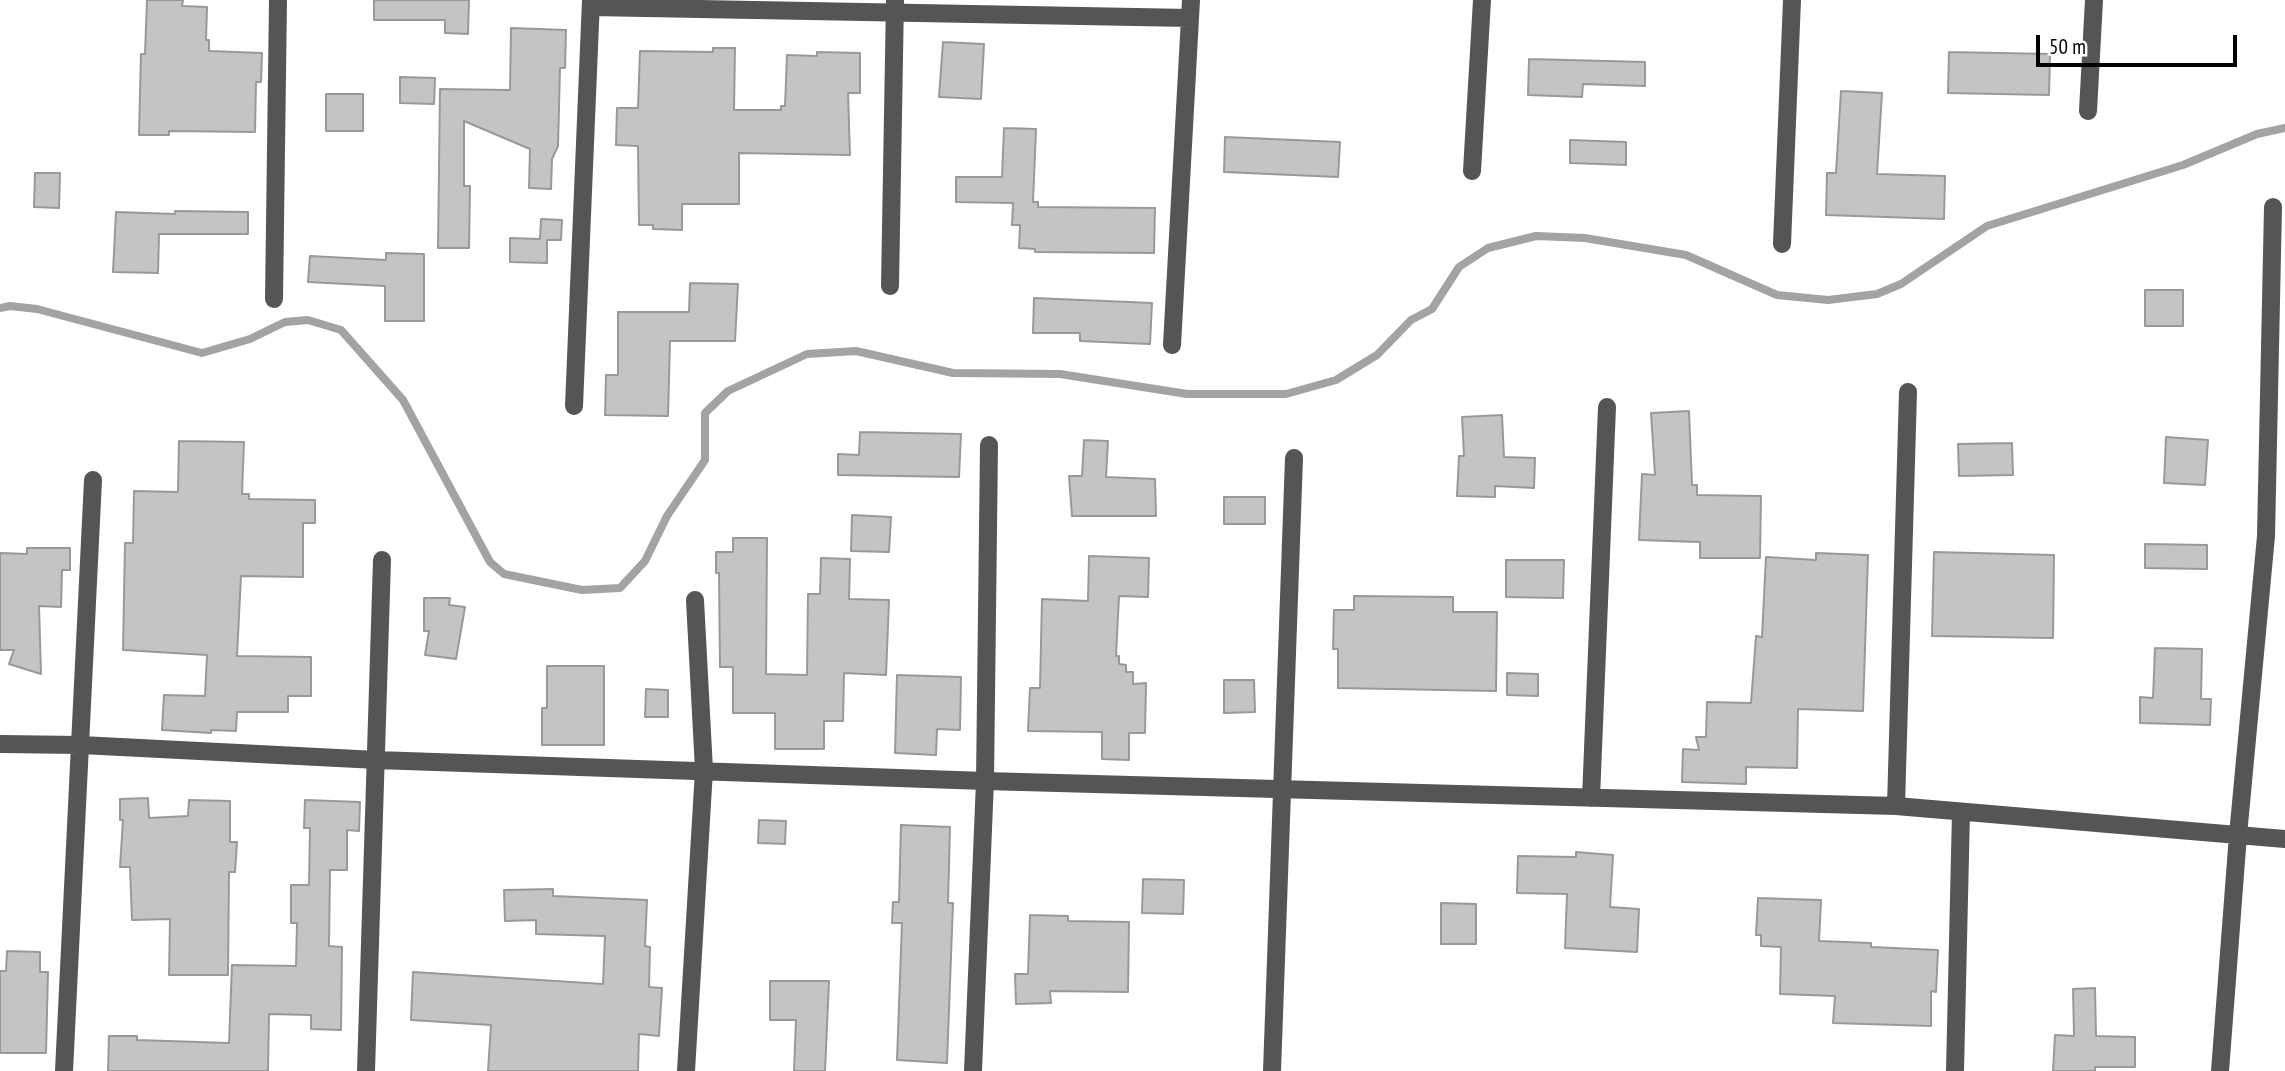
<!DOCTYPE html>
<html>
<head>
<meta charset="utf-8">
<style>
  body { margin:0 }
  #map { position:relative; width:2285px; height:1071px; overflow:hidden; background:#fff; font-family:"PT Sans Narrow",sans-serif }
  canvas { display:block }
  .scale { position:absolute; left:2036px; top:35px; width:201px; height:32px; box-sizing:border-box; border:4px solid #000; border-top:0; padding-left:9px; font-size:21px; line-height:24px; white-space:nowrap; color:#000; -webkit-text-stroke:5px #fff; paint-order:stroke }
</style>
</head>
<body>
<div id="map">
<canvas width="2285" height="1071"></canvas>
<div class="scale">50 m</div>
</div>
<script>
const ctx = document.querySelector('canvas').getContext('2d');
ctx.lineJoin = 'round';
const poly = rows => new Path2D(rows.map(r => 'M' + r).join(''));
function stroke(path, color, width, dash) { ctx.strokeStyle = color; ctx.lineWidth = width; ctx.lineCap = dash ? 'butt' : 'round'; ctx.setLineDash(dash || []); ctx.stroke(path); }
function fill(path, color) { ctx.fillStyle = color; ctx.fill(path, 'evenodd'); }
const stream = poly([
  [0,308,10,306,37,309,202,353,250,339,285,322,308,320,341,330,403,400,490,562,504,574,582,590,620,588,645,561,667,516,705,460,705,413,728,391,807,354,856,351,953,373,1060,374,1187,394,1286,394,1336,380,1377,355,1411,320,1432,309,1459,267,1488,248,1536,236,1585,238,1686,255,1777,295,1828,300,1877,294,1901,284,1987,226,2183,165,2257,134,2285,128]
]);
const building = poly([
  [147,0,183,0,182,6,207,7,206,40,209,40,209,51,262,53,261,82,256,82,255,132,169,131,169,135,139,135,141,54,145,54,147,0],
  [374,0,469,0,468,34,445,33,445,20,374,20,374,0],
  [511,28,566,30,565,68,560,68,558,146,552,159,551,189,529,188,530,149,464,121,464,186,470,186,469,248,438,248,440,89,510,90,511,28],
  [943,42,984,44,981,99,939,97,943,42],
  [713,48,735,48,734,110,781,110,781,106,785,106,787,55,817,56,817,52,860,53,860,93,848,93,850,155,739,153,739,204,682,204,682,230,653,229,653,225,639,225,638,146,616,145,617,108,638,108,640,51,713,52,713,48],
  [1949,52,2050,54,2049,95,1948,93,1949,52],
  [1529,59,1645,62,1645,86,1583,84,1582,97,1528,95,1529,59],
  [400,77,435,78,434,104,400,103,400,77],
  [1841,91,1882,93,1877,174,1945,176,1944,219,1826,215,1827,173,1836,173,1841,91],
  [326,94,363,94,363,131,326,131,326,94],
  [1004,128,1036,129,1033,202,1038,202,1038,207,1155,208,1154,253,1035,252,1035,249,1019,248,1020,225,1012,225,1013,203,956,202,956,177,1002,177,1004,128],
  [1225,137,1340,142,1338,177,1224,172,1225,137],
  [1570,140,1626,142,1626,165,1570,163,1570,140],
  [35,173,60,173,59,208,34,207,35,173],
  [175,211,248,212,248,234,159,234,158,273,113,272,116,212,175,214,175,211],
  [541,219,562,220,561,240,547,240,547,263,510,262,510,238,540,239,541,219],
  [386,253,424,254,424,321,385,321,385,286,308,282,310,256,386,260,386,253],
  [690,283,738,284,735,341,670,341,668,416,605,415,606,375,618,375,618,312,689,312,690,283],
  [2145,290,2183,290,2183,326,2145,326,2145,290],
  [1034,298,1152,303,1150,344,1080,341,1080,333,1033,333,1034,298],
  [1689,411,1692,485,1697,485,1697,495,1761,496,1760,558,1700,558,1700,542,1639,540,1642,474,1655,475,1651,413,1689,411],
  [1502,415,1504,457,1535,458,1534,488,1495,486,1495,497,1457,496,1459,456,1464,456,1462,417,1502,415],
  [860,432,961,434,959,477,838,475,838,454,859,455,860,432],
  [2166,437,2208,440,2205,485,2164,483,2166,437],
  [1084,440,1108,441,1106,477,1155,479,1156,516,1072,516,1069,476,1082,476,1084,440],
  [179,441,244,442,242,494,249,494,249,499,315,500,315,523,303,523,303,577,241,576,237,656,311,657,311,696,288,696,288,712,237,712,236,731,211,730,211,733,162,730,164,695,205,696,207,655,123,650,125,543,133,543,134,491,178,492,179,441],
  [2012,443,2013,475,1959,476,1958,444,2012,443],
  [1224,497,1265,497,1265,524,1224,524,1224,497],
  [852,515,891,517,889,552,851,551,852,515],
  [733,538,767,538,766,674,807,675,808,594,820,594,821,558,850,559,849,599,889,600,886,675,844,673,843,721,824,721,824,749,775,749,775,713,733,713,733,667,720,667,719,573,716,573,716,552,733,552,733,538],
  [2145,544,2207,545,2207,569,2145,568,2145,544],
  [27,548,70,548,70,570,62,570,61,607,39,606,41,674,9,664,14,650,0,650,0,553,27,554,27,548],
  [1934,552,2054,555,2053,638,1932,636,1934,552],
  [1816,553,1868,555,1863,711,1798,709,1797,768,1746,767,1746,784,1682,782,1683,749,1699,750,1696,737,1706,737,1707,702,1751,703,1756,636,1762,637,1766,557,1816,560,1816,553],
  [1089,556,1149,558,1148,597,1119,596,1116,656,1119,656,1119,664,1126,665,1126,672,1133,672,1133,684,1146,683,1145,733,1129,733,1129,760,1102,759,1102,732,1028,731,1030,688,1040,688,1042,599,1088,601,1089,556],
  [1506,560,1564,560,1563,598,1506,597,1506,560],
  [1354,596,1453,597,1453,612,1497,612,1496,691,1338,688,1338,649,1333,649,1334,610,1354,610,1354,596],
  [424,598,450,598,449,605,465,607,456,659,425,655,429,631,424,631,424,598],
  [2155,648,2202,649,2201,699,2211,699,2210,725,2140,723,2140,697,2153,698,2155,648],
  [547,666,604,666,604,745,542,745,542,708,547,708,547,666],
  [1507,673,1538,674,1538,696,1507,695,1507,673],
  [897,675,961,677,960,730,937,729,936,755,895,753,897,675],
  [1224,680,1254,680,1255,712,1224,713,1224,680],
  [646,689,668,690,668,717,645,717,646,689],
  [148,798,149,818,188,816,189,800,230,801,230,842,237,842,235,872,229,872,228,975,169,975,170,919,132,920,130,867,120,867,123,820,120,820,120,799,148,798],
  [305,800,360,802,359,831,347,830,347,870,330,870,329,946,342,947,341,1030,311,1029,311,1015,269,1014,268,1071,108,1071,109,1036,137,1036,137,1040,229,1043,232,965,296,966,297,923,291,923,291,885,309,885,310,828,304,828,305,800],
  [759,820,786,821,785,844,758,843,759,820],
  [901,825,950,827,948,903,953,903,947,1063,897,1060,902,923,892,923,893,902,899,902,901,825],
  [1576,852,1613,855,1610,907,1639,909,1637,952,1565,948,1567,894,1517,893,1518,856,1576,857,1576,852],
  [1143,879,1184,880,1183,914,1142,913,1143,879],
  [553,889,553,896,647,900,645,946,650,947,649,987,662,988,659,1036,639,1034,638,1071,488,1071,491,1025,411,1020,413,972,603,984,605,936,536,934,536,920,505,921,504,890,553,889],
  [1758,898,1821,900,1819,941,1871,943,1871,947,1938,950,1936,992,1931,991,1931,1026,1833,1023,1835,996,1780,994,1781,947,1761,946,1761,935,1756,935,1758,898],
  [1441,903,1476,904,1476,944,1441,944,1441,903],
  [1030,915,1068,916,1068,921,1129,922,1128,992,1050,991,1051,1003,1016,1004,1015,974,1028,974,1030,915],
  [7,951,40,952,40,972,48,972,46,1053,0,1053,0,971,6,971,7,951],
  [770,981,829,981,825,1071,794,1071,796,1020,770,1020,770,981],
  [2095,988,2096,1036,2135,1037,2135,1067,2095,1067,2095,1071,2053,1071,2055,1035,2074,1036,2073,989,2095,988]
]);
const minor = poly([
  [591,7,1190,18],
  [2088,111,2094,0],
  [1472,171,1482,0],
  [1782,244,1792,0],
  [890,286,895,0],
  [274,299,278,0],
  [1172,345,1191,0],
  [574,406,591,0],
  [0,744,81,745,377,760,985,781,1896,806,2285,839],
  [1591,798,1607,407],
  [1896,806,1908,392],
  [64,1071,93,480],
  [366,1071,382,560],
  [686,1071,704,770,695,600],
  [973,1071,985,781,989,445],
  [1272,1071,1294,458],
  [1955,1071,1961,812],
  [2220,1071,2238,835,2266,536,2273,207]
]);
stroke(stream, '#a3a3a3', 8);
fill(building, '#c4c4c4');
stroke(building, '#999', 2);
stroke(minor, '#555', 18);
</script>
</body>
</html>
